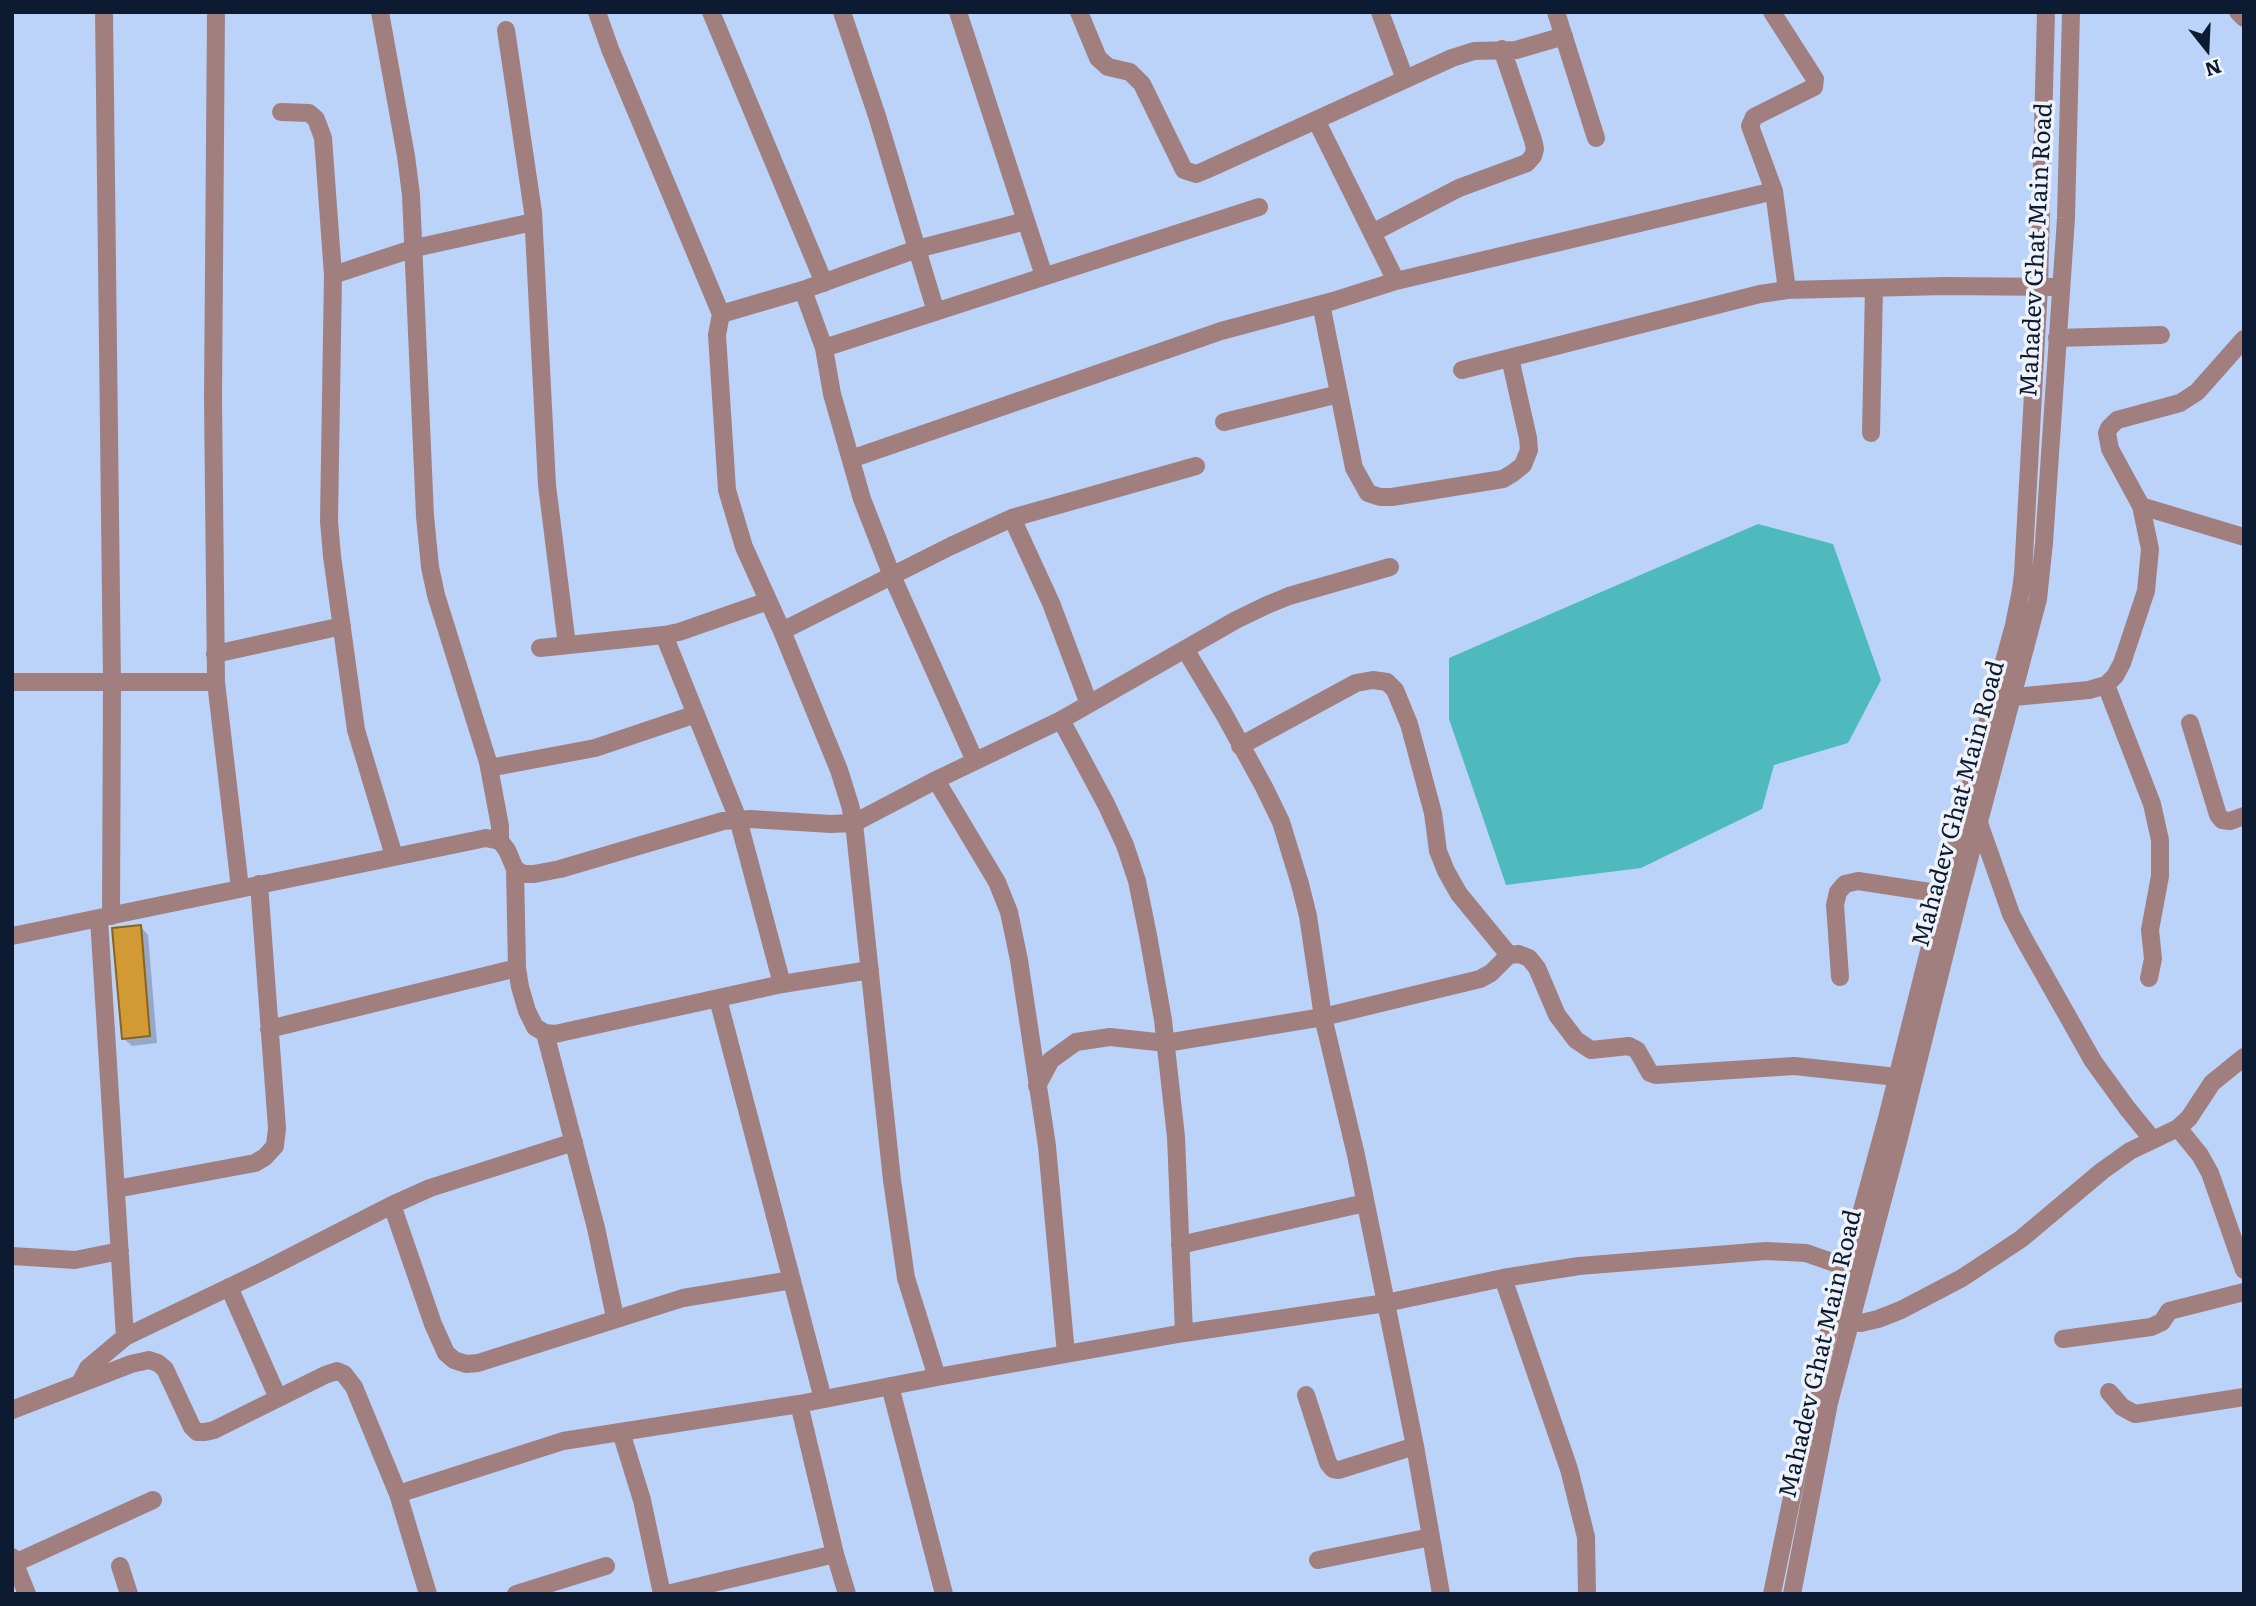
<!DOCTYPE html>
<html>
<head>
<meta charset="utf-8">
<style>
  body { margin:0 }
  #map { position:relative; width:2256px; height:1606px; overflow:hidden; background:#bbd3f9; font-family:Literata,serif }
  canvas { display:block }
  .frame { position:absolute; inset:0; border:14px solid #0c1b31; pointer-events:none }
  .north { position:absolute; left:2172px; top:14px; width:70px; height:70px; -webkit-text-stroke:5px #eff3f9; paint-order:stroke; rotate:162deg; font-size:19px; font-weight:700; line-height:28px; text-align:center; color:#0c1b31 }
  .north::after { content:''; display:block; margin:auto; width:24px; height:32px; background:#0c1b31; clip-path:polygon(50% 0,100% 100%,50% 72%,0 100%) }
</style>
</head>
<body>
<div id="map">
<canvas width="2256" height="1606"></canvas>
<div class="frame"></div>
<div class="north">N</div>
</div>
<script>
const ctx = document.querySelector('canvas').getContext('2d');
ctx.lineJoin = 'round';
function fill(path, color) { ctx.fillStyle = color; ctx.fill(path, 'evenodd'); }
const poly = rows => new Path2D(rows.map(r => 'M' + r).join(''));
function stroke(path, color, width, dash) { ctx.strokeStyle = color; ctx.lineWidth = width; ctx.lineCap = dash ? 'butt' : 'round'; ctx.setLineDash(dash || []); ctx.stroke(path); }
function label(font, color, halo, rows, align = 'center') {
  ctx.font = font + ' Literata,serif'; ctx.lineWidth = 7; ctx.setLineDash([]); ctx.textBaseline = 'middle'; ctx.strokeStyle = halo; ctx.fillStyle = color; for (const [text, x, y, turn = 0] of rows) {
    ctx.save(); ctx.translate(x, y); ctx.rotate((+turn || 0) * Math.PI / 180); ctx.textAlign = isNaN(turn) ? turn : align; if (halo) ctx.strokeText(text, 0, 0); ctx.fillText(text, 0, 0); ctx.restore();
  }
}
const water = poly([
  [1758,524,1833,544,1881,680,1848,743,1774,765,1762,809,1641,868,1506,885,1449,719,1449,658]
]);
const shadow = poly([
  [140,926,148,935,157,1043,132,1046,123,1038]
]);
const building = poly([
  [141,925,150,1036,122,1039,112,928,141,925]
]);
const minor = poly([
  [104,12,112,682,111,916],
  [216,12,213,398,216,682,240,888],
  [380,12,406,156,411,195,425,516,430,567,436,595,488,762,500,826,500,841],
  [597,12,610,49,721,314,717,335,727,490,744,547,782,631,839,770,850,805,854,823,892,1180,906,1278,937,1377],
  [711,12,824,283],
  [842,12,877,116,936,312],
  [958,12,1044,276],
  [1079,12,1098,58,1108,67,1130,72,1142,84,1184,170,1196,174,1206,170,1316,120],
  [1380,12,1405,79],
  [1556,12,1596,138],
  [1772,12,1815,79,1814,87,1754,117,1750,126,1774,191,1787,290],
  [2238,12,2244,18],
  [506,30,533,212,547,485,567,645],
  [281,112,309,113,316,119,323,138,333,275,329,521,332,556,356,730,394,856],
  [1372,233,1459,188,1527,163,1533,156,1535,149,1533,140,1502,49],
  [333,275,415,248,533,222],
  [1396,281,1316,120,1452,58,1474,51,1516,50,1564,36],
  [803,290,824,348,832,394,862,499,892,576,975,761],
  [1321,304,1354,468,1368,493,1380,497,1392,497,1503,479,1513,473,1523,465,1529,450,1528,438,1510,358],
  [721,314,803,290,917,249,1026,221],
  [2057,338,2161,335],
  [824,348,1259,207],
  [1462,370,1760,294,1787,290,1944,286,2060,287],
  [1224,422,1339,394],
  [1871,433,1874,288],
  [851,459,1221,331,1333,301,1396,281,1774,191],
  [2141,506,2244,537],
  [1012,518,1051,603,1089,704],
  [782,631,951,546,1012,518,1196,466],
  [664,635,738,819,782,984],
  [540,648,664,635,679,632,768,601],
  [1185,649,1224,714,1264,787,1281,822,1300,884,1308,916,1323,1017,1356,1155,1415,1446,1441,1594],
  [215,654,342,626],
  [12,682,216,682],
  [2106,685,2152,804,2160,840,2160,876,2150,930,2153,959,2149,978],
  [2014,697,2089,690,2106,685,2115,676,2122,663,2146,591,2150,549,2141,506,2110,449,2107,433,2109,428,2117,420,2180,403,2197,392,2244,339],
  [1061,720,1106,804,1125,845,1137,881,1148,935,1163,1020,1176,1137,1184,1333],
  [2190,723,2218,815,2222,820,2230,821,2244,816],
  [1240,746,1356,683,1373,680,1387,682,1395,690,1409,724,1433,813,1438,851,1446,871,1459,894,1509,955],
  [489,768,595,748,696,714],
  [936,780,997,882,1009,912,1019,960,1047,1146,1066,1354],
  [1979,823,2011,914,2024,939,2093,1061,2127,1108,2153,1140],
  [515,869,517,968,520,987,527,1011,535,1027,545,1033,555,1034,782,984,870,970],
  [99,919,125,1337],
  [12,936,486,838,500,841,507,850,515,869,523,874,534,874,560,869,723,821,750,819,831,824,854,823,936,780,1061,720,1236,620,1267,605,1289,596,1390,567],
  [1840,977,1835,905,1838,892,1845,884,1858,881,1943,894],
  [718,999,823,1399],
  [269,1029,517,968],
  [545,1033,596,1228,615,1317],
  [1037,1086,1051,1060,1076,1042,1110,1037,1166,1043,1323,1017,1480,979,1491,973,1509,955,1519,954,1529,958,1537,968,1557,1015,1576,1040,1591,1050,1629,1046,1637,1050,1650,1073,1656,1075,1794,1066,1897,1077],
  [2178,1128,2200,1155,2210,1173,2244,1270],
  [116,1189,255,1163,265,1157,275,1146,277,1128,259,884],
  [392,1205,433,1324,446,1353,454,1360,466,1364,478,1363,683,1298,792,1280],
  [1180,1245,1365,1203],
  [12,1256,75,1260,120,1251],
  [1503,1278,1569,1469,1586,1537,1587,1594],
  [229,1287,278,1398],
  [1836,1319,1861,1323,1878,1319,1901,1310,1962,1278,2021,1239,2102,1171,2130,1151,2178,1128,2189,1118,2212,1083,2244,1057],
  [2063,1339,2151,1327,2162,1322,2169,1311,2244,1292],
  [80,1383,88,1368,125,1337,263,1271,392,1205,430,1188,574,1142],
  [890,1386,944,1594],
  [2109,1392,2122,1407,2135,1414,2244,1397],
  [1306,1395,1328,1463,1333,1469,1339,1470,1415,1446],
  [799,1404,835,1554,847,1594],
  [12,1410,131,1364,149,1360,158,1363,165,1369,192,1427,197,1432,205,1432,214,1430,325,1375,337,1371,344,1374,354,1387,398,1494,428,1594],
  [621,1432,642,1500,662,1594],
  [398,1494,563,1441,799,1404,937,1377,1184,1333,1386,1303,1503,1278,1579,1266,1766,1251,1806,1253,1846,1267],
  [12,1557,27,1594],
  [1318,1560,1431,1537],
  [15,1563,153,1500],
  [120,1566,129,1594],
  [516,1594,606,1566],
  [667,1594,835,1554]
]);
const tertiary = poly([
  [1772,1594,1817,1376,1887,1118,1976,764,2014,625,2021,590,2023,574,2039,286,2046,12],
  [1792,1594,1829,1403,1898,1142,1959,897,2038,599,2044,543,2066,218,2071,12]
]);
const streetNames = [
  ["Mahadev Ghat Main Road",2037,250,-87],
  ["Mahadev Ghat Main Road",1959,804,-75],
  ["Mahadev Ghat Main Road",1821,1354,-77]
];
fill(water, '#4ebabe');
fill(shadow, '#0003');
fill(building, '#d19a35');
stroke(building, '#8a641e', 2);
stroke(minor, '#a27f7f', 18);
stroke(tertiary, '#a27f7f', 18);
label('24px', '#0c1b31', '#eff3f9', streetNames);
</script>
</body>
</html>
